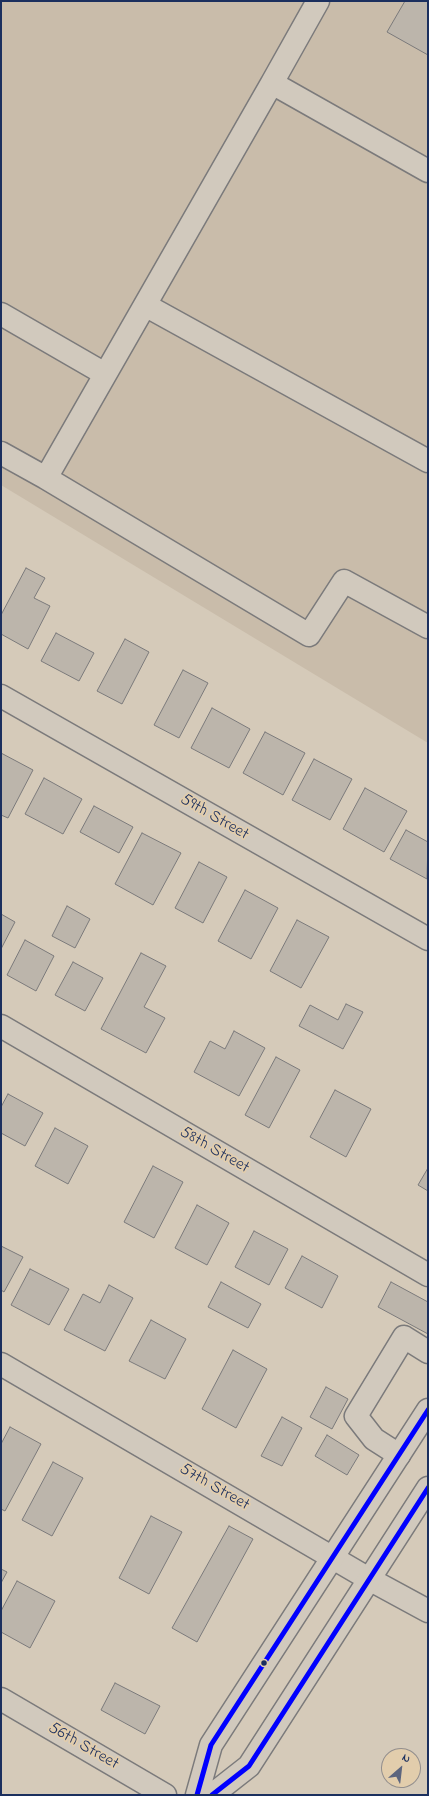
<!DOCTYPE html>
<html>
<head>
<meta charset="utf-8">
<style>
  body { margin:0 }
  #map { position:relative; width:429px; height:1796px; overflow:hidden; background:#d5cab9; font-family:"Indie Flower",sans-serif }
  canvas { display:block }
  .frame { position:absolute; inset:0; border:2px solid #1b2f5e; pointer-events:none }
  .north { position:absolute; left:381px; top:1748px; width:40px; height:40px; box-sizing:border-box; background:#e2cdac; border:1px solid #928e8d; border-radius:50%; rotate:28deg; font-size:11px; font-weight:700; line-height:16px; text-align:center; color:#1b2f5e }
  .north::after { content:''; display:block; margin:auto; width:14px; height:18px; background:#5c657e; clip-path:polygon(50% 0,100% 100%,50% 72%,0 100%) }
</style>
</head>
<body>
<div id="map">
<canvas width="429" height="1796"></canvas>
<div class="frame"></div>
<div class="north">N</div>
</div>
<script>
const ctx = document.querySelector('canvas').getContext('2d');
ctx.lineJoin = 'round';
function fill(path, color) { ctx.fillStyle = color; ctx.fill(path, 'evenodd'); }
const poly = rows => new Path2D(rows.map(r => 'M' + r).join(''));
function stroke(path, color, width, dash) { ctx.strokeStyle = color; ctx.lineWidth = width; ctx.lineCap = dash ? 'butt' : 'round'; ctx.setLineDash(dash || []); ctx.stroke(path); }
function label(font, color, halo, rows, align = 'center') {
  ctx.font = font + ' "Indie Flower",sans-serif'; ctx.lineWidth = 3.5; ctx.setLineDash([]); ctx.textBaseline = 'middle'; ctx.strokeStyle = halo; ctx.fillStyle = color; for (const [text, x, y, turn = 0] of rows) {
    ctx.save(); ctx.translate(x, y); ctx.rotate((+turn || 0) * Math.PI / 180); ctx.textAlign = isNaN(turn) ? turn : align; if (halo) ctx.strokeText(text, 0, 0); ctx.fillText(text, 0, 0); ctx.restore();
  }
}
const built = poly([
  [1,1,428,1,428,743,1,485]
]);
const building = poly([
  [405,1,428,1,428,55,387,32,405,1],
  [26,568,45,578,34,598,50,606,28,649,1,634,1,615,26,568],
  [56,633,94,653,79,681,41,661,56,633],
  [125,639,149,652,122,704,97,691,125,639],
  [183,670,208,683,179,738,154,725,183,670],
  [212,708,250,729,229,768,191,748,212,708],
  [265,732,305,753,283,795,243,773,265,732],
  [1,753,33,770,8,818,1,815,1,753],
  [314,759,352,779,330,820,292,800,314,759],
  [44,778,82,799,63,834,25,814,44,778],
  [365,788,407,811,384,852,343,829,365,788],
  [94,806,133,827,119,853,80,832,94,806],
  [406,830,428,842,427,879,390,859,406,830],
  [142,833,181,853,153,905,115,884,142,833],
  [199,862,227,877,203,923,175,908,199,862],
  [245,890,278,908,251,959,218,941,245,890],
  [67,906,90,919,75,948,52,936,67,906],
  [1,914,15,922,1,949,1,914],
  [297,920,329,937,301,988,270,971,297,920],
  [25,940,54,956,36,991,7,975,25,940],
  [141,953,166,966,144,1007,165,1018,146,1053,101,1029,141,953],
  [73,962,103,978,85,1011,55,995,73,962],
  [346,1004,363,1012,343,1049,299,1026,310,1005,338,1020,346,1004],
  [234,1031,265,1048,239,1096,194,1072,210,1041,225,1049,234,1031],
  [276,1057,300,1070,269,1128,245,1115,276,1057],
  [335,1090,371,1109,346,1157,310,1137,335,1090],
  [8,1094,43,1113,25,1146,1,1133,1,1107,8,1094],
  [55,1128,88,1146,68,1184,35,1166,55,1128],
  [153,1166,183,1182,154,1238,124,1222,153,1166],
  [428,1168,428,1191,418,1185,428,1168],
  [197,1205,229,1223,207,1265,175,1248,197,1205],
  [254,1231,288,1249,269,1285,235,1267,254,1231],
  [1,1246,23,1257,4,1292,1,1290,1,1246],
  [302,1256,338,1276,322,1308,285,1288,302,1256],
  [30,1269,69,1289,49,1325,11,1305,30,1269],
  [221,1282,261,1304,248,1328,208,1307,221,1282],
  [391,1282,428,1302,428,1334,378,1307,391,1282],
  [109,1285,133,1298,105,1351,64,1330,83,1294,100,1303,109,1285],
  [151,1320,186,1339,165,1379,129,1361,151,1320],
  [233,1350,267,1369,236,1428,202,1409,233,1350],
  [326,1387,348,1399,332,1429,310,1417,326,1387],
  [282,1417,302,1428,282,1466,261,1456,282,1417],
  [10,1427,41,1444,5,1511,1,1509,1,1444,10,1427],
  [327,1435,359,1455,347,1475,315,1456,327,1435],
  [53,1462,83,1478,52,1536,22,1520,53,1462],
  [151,1516,182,1532,149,1594,119,1578,151,1516],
  [229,1526,253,1539,197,1642,172,1628,229,1526],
  [1,1569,7,1572,1,1583,1,1569],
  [17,1581,55,1601,30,1648,1,1632,1,1611,17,1581],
  [115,1683,160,1706,145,1734,101,1710,115,1683]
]);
const minor = poly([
  [318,1,272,83,428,171],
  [145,305,428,461],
  [1,314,105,374],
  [1,453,46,478,272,83],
  [46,478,309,635,344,581,428,627],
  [1,696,428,939],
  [1,1026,428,1275],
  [1,1364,369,1579,428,1611],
  [399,1455,374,1439,356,1416,404,1337,428,1352],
  [1,1699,165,1795]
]);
const major = poly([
  [197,1795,211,1745,428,1410],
  [212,1795,249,1766,428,1488]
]);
const bus1 = poly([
  [197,1795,211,1745,428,1410],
  [212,1795,249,1766,428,1488]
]);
const markers = [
  [264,1663,3.5,"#1b2f5e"]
];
const streetNames = [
  ["59th Street",214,818,30],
  ["58th Street",214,1151,30],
  ["57th Street",214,1488,30],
  ["56th Street",83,1747,30]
];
fill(built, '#c9bcaa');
fill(building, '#bcb5ab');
stroke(building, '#7b7a7b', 1);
stroke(minor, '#7b7a7b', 25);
stroke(major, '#7b7a7b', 25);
stroke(minor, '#d1c9bd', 22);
stroke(major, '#d1c9bd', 22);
stroke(bus1, '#00f', 5);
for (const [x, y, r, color] of markers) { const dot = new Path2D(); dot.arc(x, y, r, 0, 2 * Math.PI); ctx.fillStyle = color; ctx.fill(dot); stroke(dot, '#e2cdac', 1.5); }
label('17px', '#1b2f5e', '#e2cdac', streetNames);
</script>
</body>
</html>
